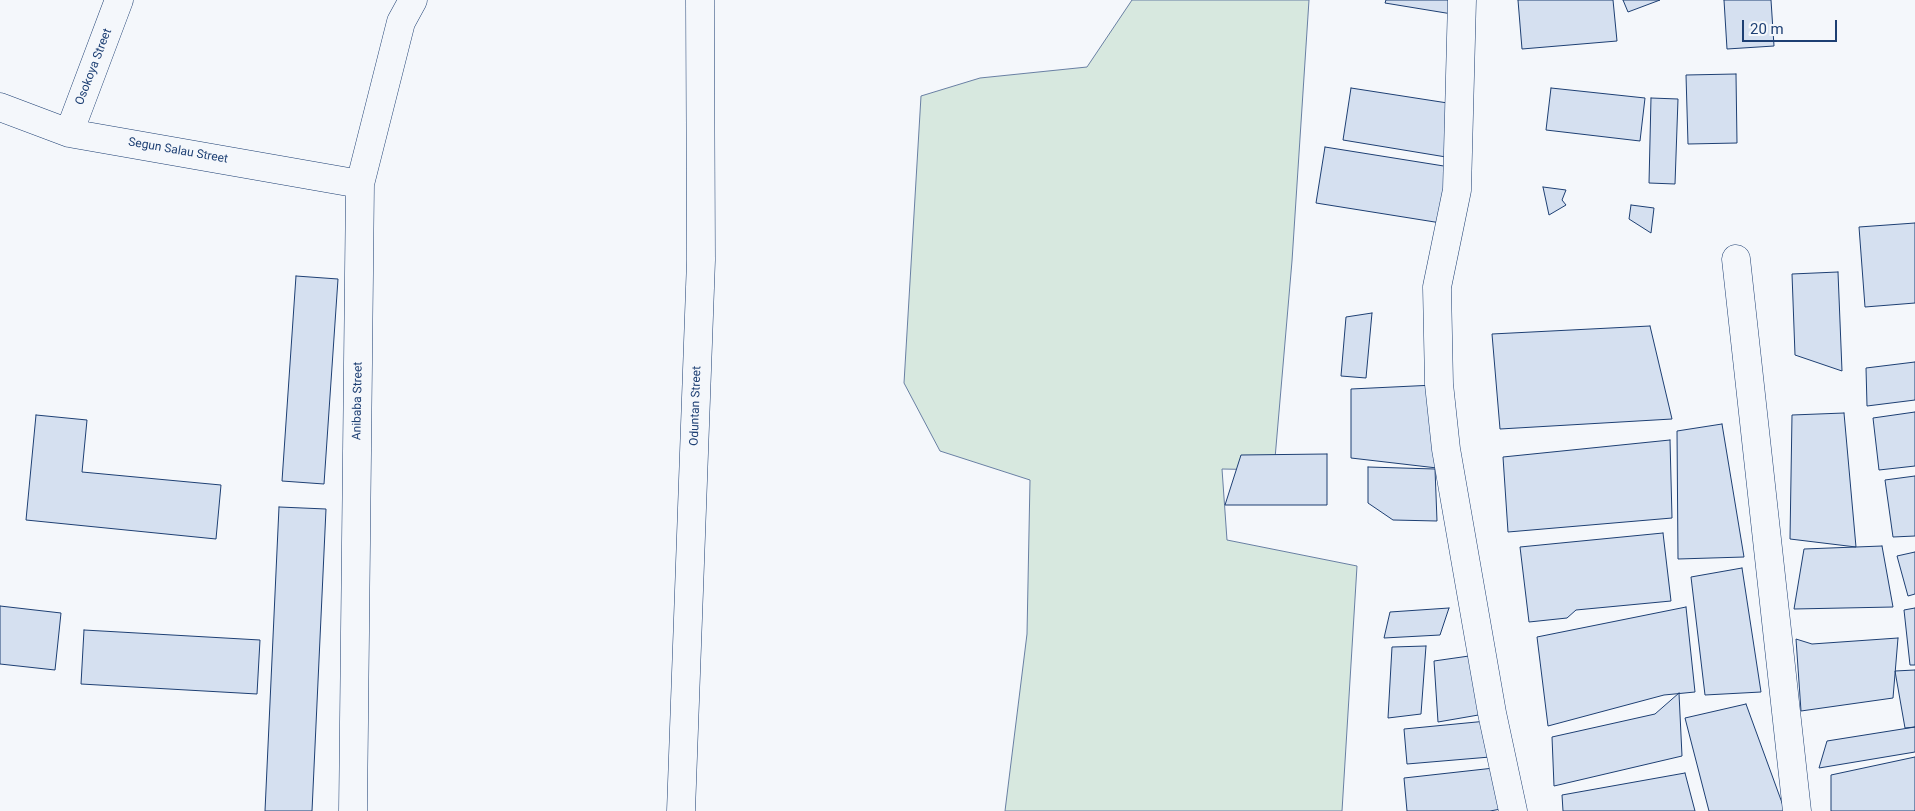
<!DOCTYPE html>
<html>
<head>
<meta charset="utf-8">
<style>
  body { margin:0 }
  #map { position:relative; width:1915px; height:811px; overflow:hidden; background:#f4f7fb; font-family:Roboto,sans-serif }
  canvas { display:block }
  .scale { position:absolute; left:1742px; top:20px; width:95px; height:22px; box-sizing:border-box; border:2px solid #1d3f73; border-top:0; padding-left:6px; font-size:15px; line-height:18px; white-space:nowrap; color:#1d3f73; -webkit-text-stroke:4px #f4f7fb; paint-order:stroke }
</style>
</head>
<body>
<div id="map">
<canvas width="1915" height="811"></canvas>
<div class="scale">20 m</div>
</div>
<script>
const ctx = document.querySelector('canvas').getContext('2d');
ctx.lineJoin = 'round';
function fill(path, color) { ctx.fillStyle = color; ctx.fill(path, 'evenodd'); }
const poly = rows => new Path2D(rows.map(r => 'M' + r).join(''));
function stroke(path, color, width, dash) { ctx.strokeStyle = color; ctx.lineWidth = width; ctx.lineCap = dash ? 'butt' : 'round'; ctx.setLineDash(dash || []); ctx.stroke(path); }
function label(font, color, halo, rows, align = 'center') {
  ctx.font = font + ' Roboto,sans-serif'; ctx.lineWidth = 4; ctx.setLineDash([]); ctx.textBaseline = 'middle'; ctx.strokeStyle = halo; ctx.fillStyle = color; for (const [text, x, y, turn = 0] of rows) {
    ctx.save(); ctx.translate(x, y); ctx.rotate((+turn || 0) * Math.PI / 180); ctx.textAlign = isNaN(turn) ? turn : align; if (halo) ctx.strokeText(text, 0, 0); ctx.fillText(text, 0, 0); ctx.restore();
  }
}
const green = poly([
  [1132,0,1309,0,1292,261,1274,470,1222,469,1227,540,1357,566,1342,811,1005,811,1027,634,1030,480,940,451,904,383,921,96,980,78,1087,67,1132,0]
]);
const building = poly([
  [1386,0,1454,0,1452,14,1385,3,1386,0],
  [1518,0,1613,0,1617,41,1522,49,1518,0],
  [1623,0,1660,0,1628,12,1623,0],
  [1724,0,1771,0,1774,46,1727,49,1724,0],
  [1736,74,1737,143,1688,144,1686,75,1736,74],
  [1351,88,1454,104,1446,157,1343,140,1351,88],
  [1551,88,1645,98,1640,141,1546,130,1551,88],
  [1651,98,1678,99,1675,184,1649,183,1651,98],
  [1325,147,1450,167,1441,223,1316,203,1325,147],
  [1543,187,1566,190,1562,200,1566,205,1549,215,1543,187],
  [1631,205,1654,208,1651,233,1629,219,1631,205],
  [1915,223,1915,303,1865,307,1859,227,1915,223],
  [1838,272,1842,371,1795,355,1792,274,1838,272],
  [296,276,338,279,324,484,282,481,296,276],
  [1372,313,1366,378,1341,376,1346,317,1372,313],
  [1650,326,1672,419,1500,429,1492,334,1650,326],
  [1915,362,1915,400,1867,406,1866,368,1915,362],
  [1435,385,1437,468,1351,458,1351,389,1435,385],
  [1915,412,1915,466,1879,470,1873,418,1915,412],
  [1844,413,1856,547,1790,539,1792,415,1844,413],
  [36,415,87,420,82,472,221,485,216,539,26,520,36,415],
  [1722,424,1744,557,1678,559,1677,431,1722,424],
  [1670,440,1672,518,1508,532,1503,457,1670,440],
  [1327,454,1327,505,1225,505,1241,455,1327,454],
  [1368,467,1435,469,1437,521,1393,520,1368,503,1368,467],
  [1915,476,1915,536,1893,537,1885,480,1915,476],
  [279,507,326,509,312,811,265,811,279,507],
  [1663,533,1671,601,1576,610,1567,618,1529,622,1520,547,1663,533],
  [1882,546,1893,607,1794,609,1804,549,1882,546],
  [1915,552,1915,594,1908,596,1897,556,1915,552],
  [1742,568,1761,692,1705,695,1691,577,1742,568],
  [0,606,61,613,55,670,0,664,0,606],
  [1686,607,1695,692,1664,695,1548,726,1537,637,1686,607],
  [1449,608,1440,635,1384,638,1390,612,1449,608],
  [1915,608,1915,665,1910,665,1904,610,1915,608],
  [84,630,260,640,257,694,81,684,84,630],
  [1898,638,1893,698,1801,711,1796,639,1812,644,1898,638],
  [1426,646,1421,714,1388,718,1392,647,1426,646],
  [1469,656,1490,713,1438,722,1434,661,1469,656],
  [1915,670,1915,727,1905,728,1895,671,1915,670],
  [1679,693,1682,756,1554,786,1552,737,1655,714,1679,693],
  [1746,704,1785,811,1709,811,1685,718,1746,704],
  [1487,721,1490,757,1407,764,1404,729,1487,721],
  [1915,727,1915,752,1819,768,1827,741,1915,727],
  [1915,757,1915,811,1831,811,1831,775,1915,757],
  [1494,768,1501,809,1490,811,1407,811,1404,778,1494,768],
  [1685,773,1695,811,1563,811,1562,795,1685,773]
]);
const minor = poly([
  [1462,0,1457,190,1437,287,1439,384,1446,449,1492,713,1513,811],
  [0,107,69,133,360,184],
  [69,133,119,0],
  [1736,259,1797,811],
  [353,811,360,184,401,22,413,0],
  [681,811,701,260,700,0]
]);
const streetNames = [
  ["Osokoya Street",94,67,-69],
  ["Segun Salau Street",178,151,10],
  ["Anibaba Street",358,401,-89],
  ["Oduntan Street",696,406,-88]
];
fill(green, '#d7e8df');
stroke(green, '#687fa3', 1);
fill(building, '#d5e0f0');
stroke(building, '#1d3f73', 1);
stroke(minor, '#1d3f73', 29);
stroke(minor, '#f4f7fb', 28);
label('12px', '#1d3f73', '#f4f7fb', streetNames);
</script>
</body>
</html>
